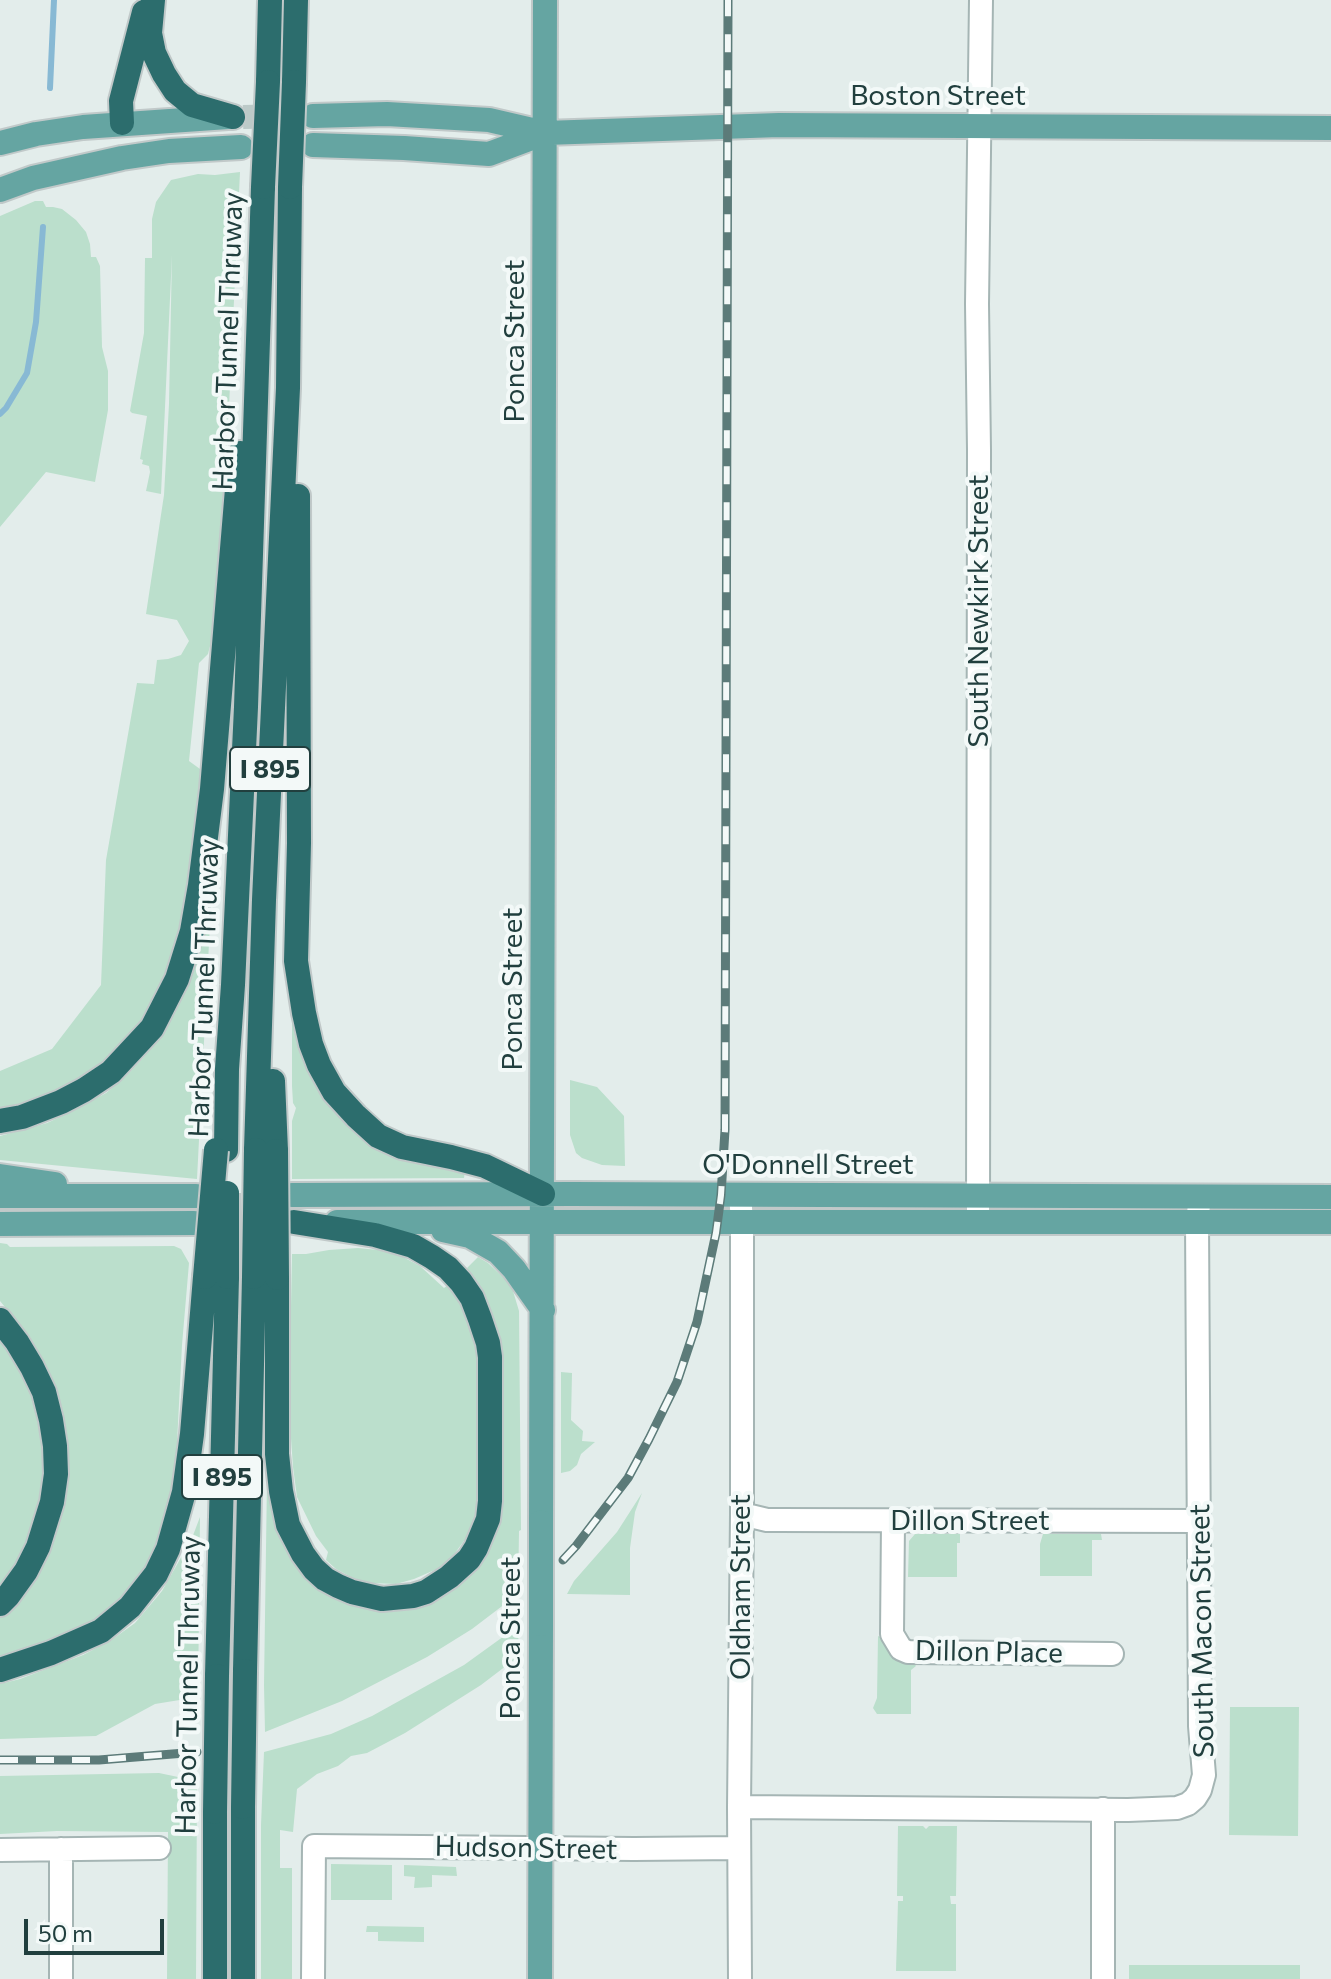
<!DOCTYPE html>
<html>
<head>
<meta charset="utf-8">
<style>
  body { margin:0 }
  #map { position:relative; width:1331px; height:1979px; overflow:hidden; background:#e3edeb; font-family:Commissioner,sans-serif }
  canvas { display:block }
  .scale { position:absolute; left:24px; top:1919px; width:140px; height:36px; box-sizing:border-box; border:4px solid #213f3e; border-top:0; padding-left:10px; font-size:24px; line-height:28px; white-space:nowrap; color:#213f3e; -webkit-text-stroke:6px #f3f9f8; paint-order:stroke }
</style>
</head>
<body>
<div id="map">
<canvas width="1331" height="1979"></canvas>
<div class="scale">50 m</div>
</div>
<script>
const ctx = document.querySelector('canvas').getContext('2d');
ctx.lineJoin = 'round';
function fill(path, color) { ctx.fillStyle = color; ctx.fill(path, 'evenodd'); }
const poly = rows => new Path2D(rows.map(r => 'M' + r).join(''));
function stroke(path, color, width, dash) { ctx.strokeStyle = color; ctx.lineWidth = width; ctx.lineCap = dash ? 'butt' : 'round'; ctx.setLineDash(dash || []); ctx.stroke(path); }
function label(font, color, halo, rows, align = 'center') {
  ctx.font = font + ' Commissioner,sans-serif'; ctx.lineWidth = 8; ctx.setLineDash([]); ctx.textBaseline = 'middle'; ctx.strokeStyle = halo; ctx.fillStyle = color; for (const [text, x, y, turn = 0] of rows) {
    ctx.save(); ctx.translate(x, y); ctx.rotate((+turn || 0) * Math.PI / 180); ctx.textAlign = isNaN(turn) ? turn : align; if (halo) ctx.strokeText(text, 0, 0); ctx.fillText(text, 0, 0); ctx.restore();
  }
}
const green = poly([
  [240,172,229,407,219,555,211,642,208,654,199,663,189,761,200,769,198,829,179,952,147,1020,92,1076,0,1114,0,1071,52,1049,101,985,106,860,137,683,154,684,157,660,168,659,181,655,189,641,177,620,146,614,164,495,169,404,172,255,161,494,146,491,150,472,149,466,142,464,143,460,140,459,147,416,132,413,130,411,144,333,145,258,152,258,152,219,156,202,171,180,198,174,215,175],
  [35,201,43,201,46,207,53,207,62,209,76,220,86,232,90,244,91,257,96,257,100,266,102,347,108,371,108,410,95,482,46,472,0,527,0,216],
  [209,903,211,904,197,1179,0,1160,0,1136,47,1123,75,1110,106,1093,126,1076,144,1057,174,1015,184,994,198,955],
  [292,1019,297,1044,312,1080,335,1113,361,1137,406,1160,465,1172,464,1178,292,1179,292,1121,296,1108,293,1103,292,1086],
  [570,1080,597,1087,624,1116,625,1166,602,1165,582,1158,576,1153,570,1135],
  [0,1243,7,1244,10,1247,174,1246,181,1249,189,1263,182,1345,175,1482,172,1501,150,1565,125,1598,85,1628,53,1641,0,1658,0,1616,10,1608,67,1467,65,1432,59,1404,47,1367,30,1337,0,1301],
  [358,1248,378,1250,379,1248,401,1256,420,1266,444,1288,448,1285,462,1304,476,1340,478,1360,478,1498,476,1514,466,1538,450,1560,437,1569,414,1579,396,1584,371,1583,353,1578,336,1569,326,1560,328,1552,316,1536,297,1497,293,1467,289,1410,292,1254,306,1254,329,1250],
  [478,1257,488,1263,505,1279,513,1291,519,1311,521,1530,519,1531,518,1594,472,1629,427,1657,342,1701,265,1732,264,1685,268,1411,275,1519,365,1604,477,1562,499,1344,488,1305,467,1268],
  [0,1335,12,1352,33,1395,42,1428,45,1455,44,1482,38,1512,31,1535,17,1562,0,1586],
  [561,1372,572,1373,571,1420,583,1431,582,1441,595,1442,581,1454,577,1465,570,1471,561,1473],
  [642,1493,635,1512,630,1548,630,1595,567,1594,574,1581,617,1532],
  [200,1517,198,1697,155,1704,96,1736,0,1739,0,1684,20,1679,83,1655,110,1641,135,1623,162,1591,192,1538],
  [915,1534,960,1534,960,1543,957,1543,957,1577,908,1577,909,1541],
  [1043,1534,1101,1534,1102,1540,1092,1540,1092,1576,1040,1576,1040,1544],
  [518,1626,519,1656,481,1685,405,1733,367,1753,351,1756,338,1766,317,1774,297,1789,293,1832,280,1830,280,1868,292,1868,292,1979,261,1979,261,1825,264,1752,331,1734,372,1716,464,1665],
  [878,1636,884,1639,911,1659,916,1666,911,1670,911,1714,877,1714,873,1708,877,1698],
  [1230,1707,1299,1707,1298,1836,1229,1835],
  [159,1773,197,1781,196,1979,167,1979,168,1832,57,1831,0,1834,0,1776],
  [898,1826,923,1826,926,1829,929,1826,957,1826,956,1896,950,1896,951,1904,956,1904,956,1971,896,1971,898,1901,903,1901,903,1896,897,1896],
  [331,1864,392,1865,392,1900,331,1900],
  [404,1865,456,1867,457,1876,432,1875,432,1887,414,1888,415,1877,404,1876],
  [367,1926,424,1927,424,1942,378,1941,378,1932,366,1932],
  [1129,1965,1300,1965,1300,1979,1129,1979]
]);
const stream = poly([
  [50,88,54,0],
  [0,414,6,408,27,373,36,322,43,227]
]);
const majorTunnel = poly([
  [243,117,287,116]
]);
const minor = poly([
  [978,1221,979,450,977,304,981,0],
  [742,1514,767,1520,776,1520,1200,1521],
  [893,1521,892,1634,901,1649,908,1652,1112,1654],
  [739,1807,1128,1810,1177,1808,1188,1804,1195,1798,1200,1790,1204,1775,1200,1726,1197,1222,1199,1205],
  [0,1850,159,1848],
  [61,1979,61,1849],
  [313,1979,314,1846,634,1849,739,1848],
  [740,1979,739,1807,742,1514,742,1221,740,1195],
  [1103,1979,1103,1809]
]);
const major = poly([
  [313,116,387,114,489,120,545,133,779,125,1331,128],
  [0,143,36,134,83,127,228,117],
  [313,145,404,148,489,154,545,133],
  [0,190,33,178,122,158,169,151,241,147],
  [0,1176,55,1184],
  [292,1195,572,1194,1331,1197],
  [0,1196,196,1196],
  [337,1222,1331,1222],
  [0,1224,194,1223],
  [443,1230,470,1236,498,1252,514,1269,543,1310],
  [541,1522,545,0],
  [540,1979,541,1624]
]);
const highway = poly([
  [153,0,150,33,154,53,164,74,175,91,192,105,233,117],
  [268,82,270,0],
  [294,82,296,0],
  [122,123,121,101,144,12],
  [298,496,299,843,296,961,304,1013,311,1044,319,1065,334,1092,356,1116,378,1136,402,1147,451,1157,485,1166,543,1194],
  [273,1081,276,1151],
  [0,1121,22,1117,61,1102,84,1090,111,1072,152,1028,177,979,192,931,200,885,212,789,240,453],
  [226,1150,227,1069,233,985,246,707,263,187],
  [256,1150,264,900,288,388,290,187],
  [277,1278,277,1454,281,1491,288,1525,303,1554,314,1569,325,1579,338,1586,352,1592,382,1599,413,1596,426,1592,449,1577,469,1559,476,1548,488,1519,490,1501,490,1357,488,1343,480,1319,472,1298,461,1282,448,1268,432,1257,413,1246,375,1235,294,1222],
  [0,1320,17,1342,32,1367,44,1392,51,1420,55,1446,56,1474,52,1502,38,1547,26,1571,8,1596,0,1604],
  [0,1670,51,1653,101,1631,130,1607,156,1574,168,1549,184,1492,192,1434,205,1277],
  [245,1671,254,1277],
  [217,1676,227,1277],
  [215,1979,215,1812],
  [243,1979,243,1807]
]);
const rail = poly([
  [563,1560,576,1546,628,1478,649,1439,677,1382,697,1322,716,1233,721,1195,725,1130,728,0],
  [0,1760,99,1760,197,1752]
]);
const majorBridge = poly([
  [541,1624,541,1522]
]);
const highwayBridge = poly([
  [263,187,268,82],
  [290,187,294,82],
  [276,1151,277,1278],
  [227,1193,227,1277],
  [205,1277,216,1150],
  [254,1277,256,1150],
  [243,1807,245,1671],
  [215,1812,217,1676]
]);
const shields = [
  [270,769,80],
  [222,1477,80]
];
const shieldNames = [
  ["I 895",270,769],
  ["I 895",222,1477]
];
const streetNames = [
  ["Boston Street",938,96],
  ["Harbor Tunnel Thruway",228,341,-88],
  ["Ponca Street",515,341,-90],
  ["South Newkirk Street",979,611,-90],
  ["Harbor Tunnel Thruway",204,988,-88],
  ["Ponca Street",513,989,-90],
  ["O'Donnell Street",808,1165],
  ["Dillon Street",970,1521],
  ["Oldham Street",741,1587,-90],
  ["South Macon Street",1202,1631,-91],
  ["Ponca Street",511,1638,-90],
  ["Dillon Place",989,1652,1],
  ["Harbor Tunnel Thruway",188,1685,-89],
  ["Hudson Street",526,1848,1]
];
fill(green, '#bbdfcc');
stroke(stream, '#88b9d4', 6);
stroke(majorTunnel, '#bccac8', 24, [24, 12]);
stroke(minor, '#a5b5b4', 26);
stroke(major, '#c1c9c9', 28);
stroke(highway, '#c1c9c9', 28);
stroke(minor, '#fff', 22);
stroke(major, '#65a5a2', 24);
stroke(highway, '#2c6d6d', 24);
stroke(rail, '#5c7b79', 9);
stroke(rail, '#f3f9f8', 6, [18]);
stroke(majorBridge, '#c1c9c9', 28, []);
stroke(highwayBridge, '#c1c9c9', 28, []);
stroke(majorBridge, '#65a5a2', 24);
stroke(highwayBridge, '#2c6d6d', 24);
for (const [x, y, w] of shields) { const box = new Path2D(); box.roundRect(x - w / 2, y - 22, w, 44, 6); ctx.fillStyle = '#f3f9f8'; ctx.fill(box); stroke(box, '#213f3e', 2); }
label('bold 26px', '#213f3e', null, shieldNames);
label('28px', '#213f3e', '#f3f9f8', streetNames);
</script>
</body>
</html>
